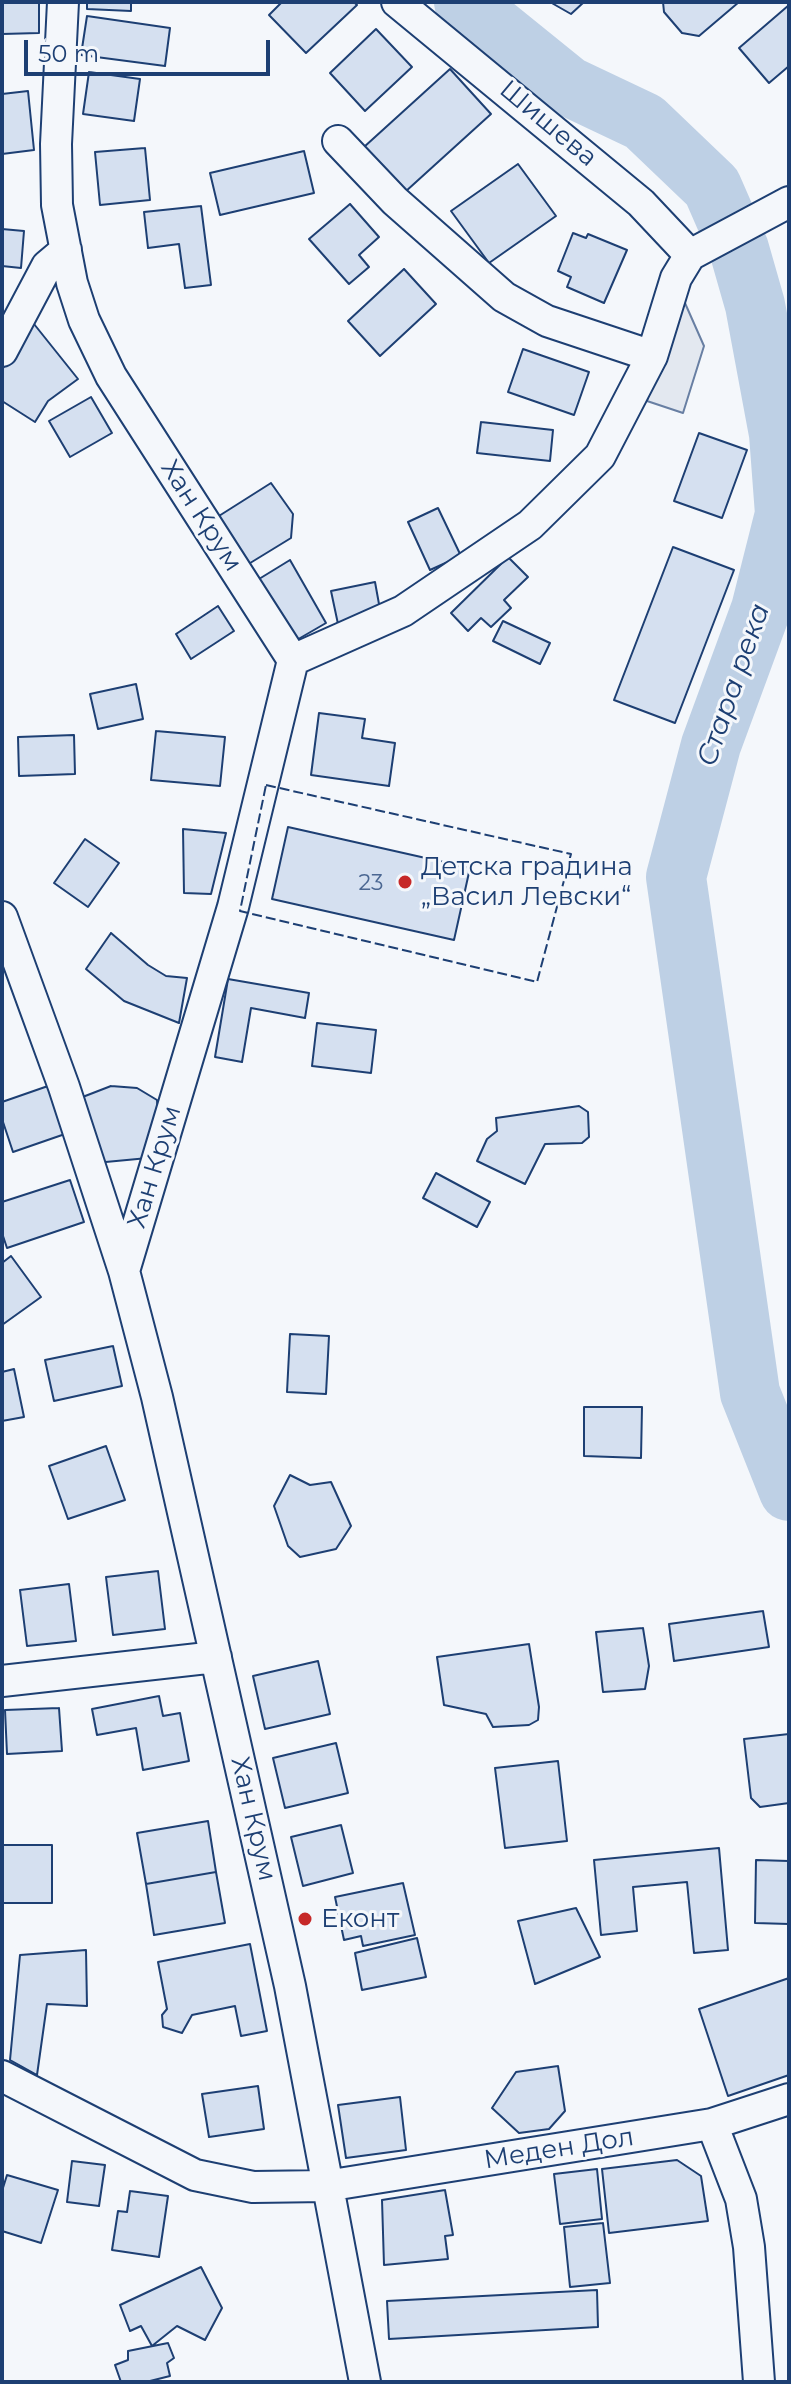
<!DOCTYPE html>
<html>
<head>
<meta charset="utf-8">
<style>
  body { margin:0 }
  #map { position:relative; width:791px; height:2384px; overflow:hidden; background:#f4f7fb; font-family:Montserrat,sans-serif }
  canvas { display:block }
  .frame { position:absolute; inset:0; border:4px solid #1d3f73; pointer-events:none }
  .scale { position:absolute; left:24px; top:40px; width:246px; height:36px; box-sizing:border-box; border:4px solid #1d3f73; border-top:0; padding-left:10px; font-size:24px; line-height:28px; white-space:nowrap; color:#1d3f73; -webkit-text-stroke:6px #f4f7fb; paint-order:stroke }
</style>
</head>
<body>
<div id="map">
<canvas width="791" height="2384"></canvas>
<div class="frame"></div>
<div class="scale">50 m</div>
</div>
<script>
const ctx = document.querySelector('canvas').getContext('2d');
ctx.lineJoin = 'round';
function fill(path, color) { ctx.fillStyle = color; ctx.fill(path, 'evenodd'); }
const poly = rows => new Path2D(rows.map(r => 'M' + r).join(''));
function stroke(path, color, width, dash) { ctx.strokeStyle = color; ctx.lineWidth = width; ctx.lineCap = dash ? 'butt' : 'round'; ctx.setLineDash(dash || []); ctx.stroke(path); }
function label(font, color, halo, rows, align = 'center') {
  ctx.font = font + ' Montserrat,sans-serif'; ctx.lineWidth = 6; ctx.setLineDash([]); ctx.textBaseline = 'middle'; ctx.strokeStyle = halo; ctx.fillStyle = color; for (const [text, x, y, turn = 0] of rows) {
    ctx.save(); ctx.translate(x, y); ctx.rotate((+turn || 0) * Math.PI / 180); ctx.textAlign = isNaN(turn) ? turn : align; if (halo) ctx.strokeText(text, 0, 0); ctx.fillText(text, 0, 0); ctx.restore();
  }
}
const parking = poly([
  [677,285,704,346,683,413,647,401,677,285]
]);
const river = poly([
  [464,2,568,86,644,122,712,187,739,249,755,305,779,434,785,514,761,609,711,745,676,877,750,1393,789,1491]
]);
const building = poly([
  [2,2,39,2,39,33,2,34,2,2],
  [87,2,131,2,131,11,87,9,87,2],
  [282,2,354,2,357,5,306,53,269,15,282,2],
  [550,2,584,2,571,14,550,2],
  [663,2,739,2,699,36,682,33,664,12,663,2],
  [789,5,789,66,769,83,739,48,789,5],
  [87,16,170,28,165,66,81,55,87,16],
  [376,29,412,67,365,111,330,73,376,29],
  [450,69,491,114,405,192,364,147,450,69],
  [89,72,140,79,134,121,83,114,89,72],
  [28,91,34,150,2,154,2,94,28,91],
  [145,148,150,200,100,205,95,152,145,148],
  [304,151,314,193,220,215,210,173,304,151],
  [518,164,556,216,489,263,451,211,518,164],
  [350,204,379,237,359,255,369,267,349,284,309,239,350,204],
  [201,206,211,285,185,288,179,244,148,248,144,212,201,206],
  [2,229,24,231,21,268,2,266,2,229],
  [573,233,586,238,588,234,627,250,604,303,567,287,571,277,558,271,573,233],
  [404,269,436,304,380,356,348,321,404,269],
  [30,319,78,379,48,401,35,422,2,401,2,370,30,319],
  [523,349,589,372,574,415,508,392,523,349],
  [91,397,112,433,70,457,49,421,91,397],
  [481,422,553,430,550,461,477,453,481,422],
  [699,433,747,450,722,518,674,501,699,433],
  [271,483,293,514,291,538,242,568,211,521,271,483],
  [438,508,461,556,430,570,408,522,438,508],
  [673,547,734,570,675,723,614,700,673,547],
  [508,557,528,577,504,600,511,608,491,627,481,618,468,631,451,613,508,557],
  [290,560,326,623,295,641,259,579,290,560],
  [375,582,381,615,338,624,331,591,375,582],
  [218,606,234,631,191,659,176,634,218,606],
  [503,621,550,643,540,664,493,641,503,621],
  [136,684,143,719,98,729,90,694,136,684],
  [319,713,365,719,362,738,395,743,389,786,311,775,319,713],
  [156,731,225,737,220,786,151,780,156,731],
  [74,735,75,774,19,776,18,737,74,735],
  [288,827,470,868,454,940,272,899,288,827],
  [183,829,226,833,211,894,184,893,183,829],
  [85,839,119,863,88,907,54,883,85,839],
  [111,933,148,965,166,976,187,978,179,1023,124,1001,86,969,111,933],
  [228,979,309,993,305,1018,251,1008,242,1062,215,1057,228,979],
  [317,1023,376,1030,371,1073,312,1066,317,1023],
  [48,1086,65,1134,13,1152,2,1119,2,1102,48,1086],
  [111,1086,137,1088,157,1100,159,1135,148,1158,95,1163,80,1098,111,1086],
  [579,1106,588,1112,589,1137,582,1143,545,1144,525,1184,477,1161,487,1139,497,1131,496,1118,579,1106],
  [436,1173,490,1202,477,1227,423,1198,436,1173],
  [70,1180,84,1222,7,1248,2,1233,2,1202,70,1180],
  [11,1256,41,1297,2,1325,2,1263,11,1256],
  [290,1334,329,1336,326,1394,287,1392,290,1334],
  [113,1346,122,1386,54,1401,45,1360,113,1346],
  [14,1369,24,1417,2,1421,2,1372,14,1369],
  [584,1407,642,1407,641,1458,584,1456,584,1407],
  [106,1446,125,1500,68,1519,49,1466,106,1446],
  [290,1475,310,1485,331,1482,351,1526,336,1549,300,1557,288,1546,274,1506,290,1475],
  [158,1571,165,1629,113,1635,106,1577,158,1571],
  [69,1584,76,1641,27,1646,20,1590,69,1584],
  [763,1611,769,1647,674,1661,669,1624,763,1611],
  [643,1628,649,1666,645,1689,603,1692,596,1632,643,1628],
  [529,1644,539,1707,538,1720,529,1725,493,1727,486,1714,444,1705,437,1657,529,1644],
  [318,1661,330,1714,265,1729,253,1676,318,1661],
  [159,1696,163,1716,180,1713,189,1761,143,1770,136,1728,97,1735,92,1709,159,1696],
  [59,1708,62,1751,7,1754,5,1710,59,1708],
  [789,1734,789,1803,760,1807,751,1798,744,1739,789,1734],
  [336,1743,348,1793,285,1808,273,1758,336,1743],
  [558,1761,567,1841,505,1848,495,1768,558,1761],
  [208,1821,216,1872,146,1884,137,1833,208,1821],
  [341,1825,353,1873,303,1886,291,1837,341,1825],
  [2,1845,52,1845,52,1903,2,1903,2,1845],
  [719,1848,728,1950,694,1953,687,1882,633,1887,637,1931,601,1935,594,1860,719,1848],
  [756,1860,789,1861,789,1924,755,1923,756,1860],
  [216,1872,225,1923,154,1935,146,1884,216,1872],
  [403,1883,415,1935,363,1946,361,1936,344,1940,335,1897,403,1883],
  [576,1908,600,1957,535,1984,518,1921,576,1908],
  [417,1938,426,1977,362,1990,355,1953,417,1938],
  [250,1944,267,2031,241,2036,235,2006,192,2015,182,2033,163,2027,162,2015,167,2009,158,1962,250,1944],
  [86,1950,87,2006,47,2004,37,2075,10,2060,20,1955,86,1950],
  [789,1978,789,2075,728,2096,699,2009,789,1978],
  [558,2066,565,2111,549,2129,519,2133,492,2108,516,2072,558,2066],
  [258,2086,264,2129,209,2137,202,2094,258,2086],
  [400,2097,406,2150,346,2158,338,2105,400,2097],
  [677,2160,701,2176,708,2221,609,2233,602,2169,677,2160],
  [72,2161,105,2165,99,2206,67,2202,72,2161],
  [597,2169,602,2219,560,2224,554,2174,597,2169],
  [7,2175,58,2190,41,2243,2,2231,2,2191,7,2175],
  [445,2190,453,2235,445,2236,448,2259,384,2265,382,2200,445,2190],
  [130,2191,168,2196,159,2257,112,2250,118,2211,127,2212,130,2191],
  [603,2223,610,2283,570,2287,564,2227,603,2223],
  [201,2267,222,2308,205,2340,177,2326,152,2346,141,2326,130,2331,120,2305,201,2267],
  [597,2290,598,2327,389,2339,387,2301,597,2290],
  [168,2343,174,2358,167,2363,170,2376,146,2382,121,2382,115,2365,128,2360,128,2351,168,2343]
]);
const minor = poly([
  [63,2,56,144,57,205,72,283,84,320,111,376,293,660,233,907,124,1271,157,1397,290,1986,365,2382],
  [397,2,641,203,690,255],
  [338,141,395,201,504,297,547,321,652,356],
  [2,351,47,266,66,250],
  [293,660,403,611,530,525,600,456,652,356,676,278,690,255,789,202],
  [2,917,64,1087,124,1271],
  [2,1681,216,1657],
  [2,2076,195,2175,253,2187,326,2186,712,2124,789,2099],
  [712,2124,741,2199,749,2247,759,2382]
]);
const fence = poly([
  [266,785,571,854,537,982,240,911,266,785]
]);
const markers = [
  [405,882,8,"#c62828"],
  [305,1919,8,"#c62828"]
];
const numberNames = [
  ["23",371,884]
];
const streetNames = [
  ["Шишева",548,124,40],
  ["Хан Крум",201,516,57],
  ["Хан Крум",155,1167,-73],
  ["Хан Крум",253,1819,77],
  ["Меден Дол",559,2149,-9]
];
const poiNames = [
  ["Детска градина",421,867],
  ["„Васил Левски“",421,897],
  ["Еконт",321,1919]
];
const waterNames = [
  ["Стара река",734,685,-71]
];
fill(parking, '#e3e8f0');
stroke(parking, '#687fa3', 2);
stroke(river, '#bed0e5', 60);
fill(building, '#d5e0f0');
stroke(building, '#1d3f73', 2);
stroke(minor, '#1d3f73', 34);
stroke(minor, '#f4f7fb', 30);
stroke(fence, '#1d3f73', 2, [10, 4]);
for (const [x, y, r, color] of markers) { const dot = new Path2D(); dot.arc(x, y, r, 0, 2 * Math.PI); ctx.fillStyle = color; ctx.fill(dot); stroke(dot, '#f4f7fb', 3); }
label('22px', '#4b6792', null, numberNames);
label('26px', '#1d3f73', '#f4f7fb', streetNames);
label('26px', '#1d3f73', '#f4f7fb', poiNames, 'left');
label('italic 28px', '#1d3f73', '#f4f7fb', waterNames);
</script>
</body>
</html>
